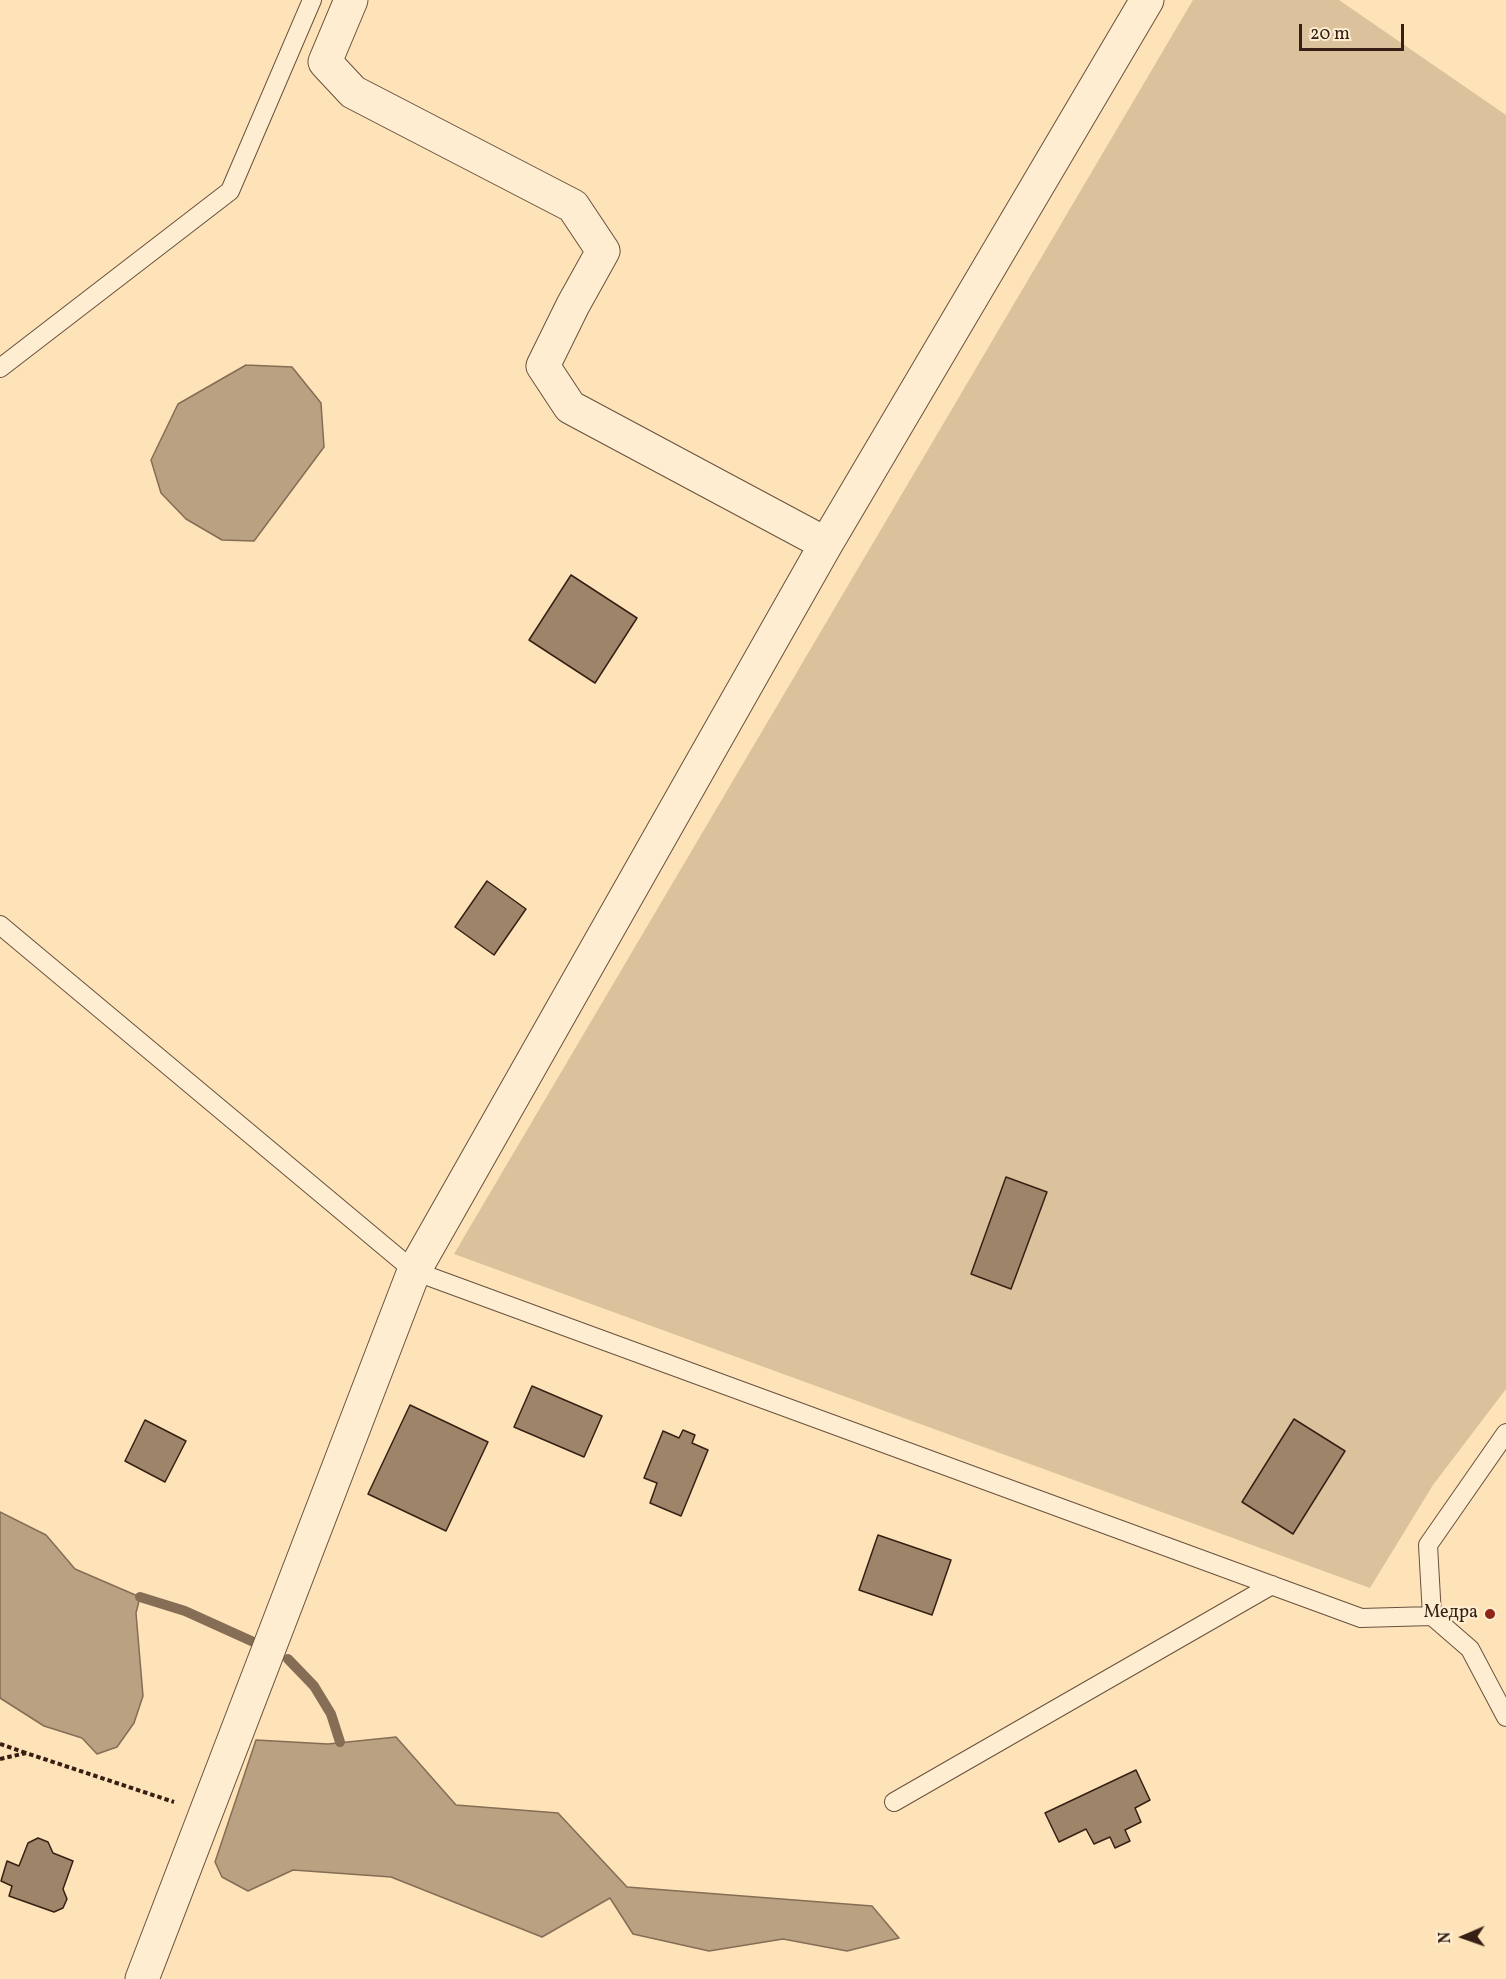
<!DOCTYPE html>
<html>
<head>
<meta charset="utf-8">
<style>
  body { margin:0 }
  #map { position:relative; width:1506px; height:1979px; overflow:hidden; background:#fee3b8; font-family:Vollkorn,serif }
  canvas { display:block }
  .north { position:absolute; left:1434px; top:1907px; width:60px; height:60px; -webkit-text-stroke:4px #feedd1; paint-order:stroke; rotate:268deg; font-size:16px; font-weight:700; line-height:24px; text-align:center; color:#362015 }
  .north::after { content:''; display:block; margin:auto; width:21px; height:27px; background:#362015; clip-path:polygon(50% 0,100% 100%,50% 72%,0 100%) }
  .scale { position:absolute; left:1299px; top:24px; width:105px; height:27px; box-sizing:border-box; border:3px solid #362015; border-top:0; padding-left:8px; font-size:18px; line-height:21px; white-space:nowrap; color:#362015; -webkit-text-stroke:4px #feedd1; paint-order:stroke }
</style>
</head>
<body>
<div id="map">
<canvas width="1506" height="1979"></canvas>
<div class="north">N</div>
<div class="scale">20 m</div>
</div>
<script>
const ctx = document.querySelector('canvas').getContext('2d');
ctx.lineJoin = 'round';
function fill(path, color) { ctx.fillStyle = color; ctx.fill(path, 'evenodd'); }
const poly = rows => new Path2D(rows.map(r => 'M' + r).join(''));
function stroke(path, color, width, dash) { ctx.strokeStyle = color; ctx.lineWidth = width; ctx.lineCap = dash ? 'butt' : 'round'; ctx.setLineDash(dash || []); ctx.stroke(path); }
function label(font, color, halo, rows, align = 'center') {
  ctx.font = font + ' Vollkorn,serif'; ctx.lineWidth = 4.5; ctx.setLineDash([]); ctx.textBaseline = 'middle'; ctx.strokeStyle = halo; ctx.fillStyle = color; for (const [text, x, y, turn = 0] of rows) {
    ctx.save(); ctx.translate(x, y); ctx.rotate((+turn || 0) * Math.PI / 180); ctx.textAlign = isNaN(turn) ? turn : align; if (halo) ctx.strokeText(text, 0, 0); ctx.fillText(text, 0, 0); ctx.restore();
  }
}
const green = poly([
  [1193,0,1339,0,1506,115,1506,1389,1433,1485,1370,1588,454,1254]
]);
const water = poly([
  [246,365,292,367,321,403,324,447,254,541,222,540,186,519,161,493,151,460,178,404,246,365],
  [0,1512,46,1535,75,1569,140,1597,136,1613,143,1696,134,1723,117,1747,97,1754,82,1738,44,1726,0,1698,0,1512],
  [396,1737,456,1805,558,1813,627,1887,872,1906,899,1938,847,1951,783,1939,709,1951,633,1934,610,1898,542,1937,391,1877,293,1870,248,1891,222,1877,215,1862,256,1740,328,1744,396,1737]
]);
const stream = poly([
  [140,1597,185,1611,258,1644],
  [288,1659,314,1686,331,1714,340,1742]
]);
const building = poly([
  [571,575,637,618,595,683,529,640,571,575],
  [487,881,526,909,494,955,455,927,487,881],
  [1006,1177,1047,1192,1011,1289,971,1274,1006,1177],
  [532,1386,602,1416,584,1457,514,1427,532,1386],
  [410,1405,488,1442,446,1531,368,1494,410,1405],
  [1294,1419,1345,1451,1293,1534,1242,1502,1294,1419],
  [145,1420,186,1441,165,1482,125,1461,145,1420],
  [683,1430,695,1435,692,1443,708,1450,681,1516,650,1503,657,1483,644,1478,663,1431,679,1438,683,1430],
  [878,1535,951,1560,932,1615,859,1590,878,1535],
  [1136,1770,1150,1800,1135,1808,1141,1822,1125,1830,1130,1841,1115,1848,1110,1837,1094,1844,1086,1829,1059,1842,1045,1813,1136,1770],
  [38,1838,48,1842,53,1853,73,1861,63,1889,67,1899,63,1908,54,1912,9,1896,12,1886,1,1881,7,1861,19,1866,28,1843,38,1838]
]);
const path = poly([
  [0,1744,26,1753],
  [0,1759,26,1753,174,1802]
]);
const lane = poly([
  [0,368,230,191,312,0],
  [0,925,414,1271,1361,1618,1432,1616],
  [1506,1433,1428,1545,1432,1616,1470,1649,1506,1717],
  [894,1802,1272,1585]
]);
const street = poly([
  [351,0,325,62,353,92,573,206,603,251,573,305,543,366,570,407,826,544],
  [142,1979,414,1271,826,544,1147,0]
]);
const markers = [
  [1490,1614,6,"#8f2418"]
];
const poiNames = [
  ["Медра",1478,1614]
];
fill(green, '#dcc29c');
fill(water, '#baa181');
stroke(water, '#856d56', 1.5);
stroke(stream, '#856d56', 10);
fill(building, '#9e856a');
stroke(building, '#362015', 1.5);
stroke(lane, '#68513e', 20);
stroke(street, '#68513e', 35);
stroke(path, '#362015', 4, [4.5, 3]);
stroke(lane, '#feedd1', 18);
stroke(street, '#feedd1', 33);
for (const [x, y, r, color] of markers) { const dot = new Path2D(); dot.arc(x, y, r, 0, 2 * Math.PI); ctx.fillStyle = color; ctx.fill(dot); stroke(dot, '#feedd1', 2); }
label('18px', '#362015', '#feedd1', poiNames, 'right');
</script>
</body>
</html>
